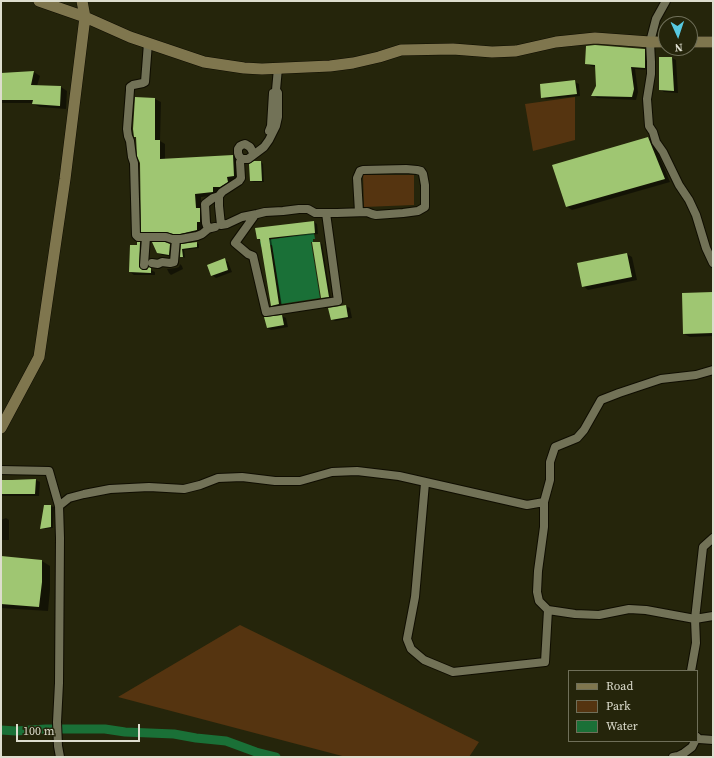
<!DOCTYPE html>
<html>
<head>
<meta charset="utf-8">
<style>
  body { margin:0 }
  #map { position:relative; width:714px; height:758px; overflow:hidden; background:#25250b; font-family:"Source Serif 4",serif }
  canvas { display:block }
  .frame { position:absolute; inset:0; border:2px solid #ddddce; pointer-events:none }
  .legend { position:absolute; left:568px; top:670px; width:130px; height:72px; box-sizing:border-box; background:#25250b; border:1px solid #6f6f59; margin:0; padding:5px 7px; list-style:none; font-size:12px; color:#ddddce }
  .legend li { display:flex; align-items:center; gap:8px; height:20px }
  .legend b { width:20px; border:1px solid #6f6f59 }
  .north { position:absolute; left:658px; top:16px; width:40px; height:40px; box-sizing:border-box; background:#25250b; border:1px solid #6f6f59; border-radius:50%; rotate:177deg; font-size:11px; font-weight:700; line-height:16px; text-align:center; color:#ddddce }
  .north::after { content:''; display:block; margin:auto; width:14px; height:18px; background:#57c9e1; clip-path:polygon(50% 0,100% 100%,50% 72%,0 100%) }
  .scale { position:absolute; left:16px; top:724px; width:124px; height:18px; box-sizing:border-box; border:2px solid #ddddce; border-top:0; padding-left:5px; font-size:12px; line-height:14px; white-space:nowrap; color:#ddddce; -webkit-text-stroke:3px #25250b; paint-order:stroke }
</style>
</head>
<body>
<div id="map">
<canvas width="714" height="758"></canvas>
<div class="frame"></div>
<ul class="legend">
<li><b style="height:5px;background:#7f764e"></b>Road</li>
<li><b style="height:11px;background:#553410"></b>Park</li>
<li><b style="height:11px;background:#1a7037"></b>Water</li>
</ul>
<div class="north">N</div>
<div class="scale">100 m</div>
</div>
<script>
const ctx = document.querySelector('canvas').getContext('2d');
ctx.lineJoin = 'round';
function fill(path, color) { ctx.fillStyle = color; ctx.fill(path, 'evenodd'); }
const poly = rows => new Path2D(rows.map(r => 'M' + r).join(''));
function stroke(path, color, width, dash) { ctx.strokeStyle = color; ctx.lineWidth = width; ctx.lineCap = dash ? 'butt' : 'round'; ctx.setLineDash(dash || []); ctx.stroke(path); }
const green = poly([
  [575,97,575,140,533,151,525,104],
  [363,175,414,175,414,205,364,207],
  [240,625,479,742,469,757,346,757,118,697]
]);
const water = poly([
  [314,233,315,239,313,239,313,242,311,242,320,298,281,304,272,245,261,247,260,241]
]);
const shadow = poly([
  [645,50,649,52,649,70,635,69,638,92,636,100,597,98,593,95,597,86,596,67,591,66,586,63],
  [672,58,676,60,678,93,664,92,660,89],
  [34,72,40,76,37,86,61,87,67,91,66,109,40,107,33,104,34,103,1,103,1,74],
  [575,82,579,84,580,96,546,99,542,97],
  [155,99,161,102,160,141,165,144,165,160,233,156,239,160,240,179,233,179,233,185,219,195,201,197,201,210,206,225,202,225,203,233,180,236,173,234,148,234,142,231],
  [648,138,653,141,670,182,572,210,566,206],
  [254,162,261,162,263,164,264,182,254,182,251,181],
  [314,222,317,224,318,234,271,239,282,306,275,307,272,305,261,240,258,239],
  [140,243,145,246,143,268,144,272,147,271,149,269,155,272,155,275,134,275,130,272,138,246],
  [196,243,199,244,199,248,184,250,185,258,181,256,182,245],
  [320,243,322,244,331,298,325,299,322,297],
  [170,245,174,247,173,257,162,255,158,253],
  [627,254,632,257,637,280,588,290,583,286],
  [225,260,228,262,232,272,216,278,212,275],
  [180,264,182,266,183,269,171,275,169,273,167,269,176,268,179,267],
  [713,294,713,336,690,337,684,334],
  [346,306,350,308,352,318,335,321,331,319],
  [282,316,286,318,288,327,271,330,267,328],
  [36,480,40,482,39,496,1,496,1,481,12,481],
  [45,506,51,506,54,507,53,528,43,529,41,528],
  [6,518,9,520,9,540,1,540,1,520],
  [1,557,42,561,50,566,50,590,48,611,1,608]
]);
const canal = poly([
  [1,730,16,731,46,729,105,729,125,732,174,734,196,738,226,741,256,752,276,757]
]);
const building = poly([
  [595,45,645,49,645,68,631,67,634,89,632,97,591,96,596,86,595,65,585,64,586,46],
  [659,57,672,57,674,91,659,90],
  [34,71,31,85,61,86,60,106,32,104,33,100,1,100,1,73],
  [575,80,577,94,541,98,540,84],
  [135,97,155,98,155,140,160,140,160,159,233,155,234,176,227,177,228,182,220,187,213,187,213,192,195,194,196,208,200,208,200,222,197,222,197,230,180,234,173,234,166,232,141,232,140,163,137,156,136,137,134,137,133,129],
  [648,137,665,179,566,207,552,165],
  [254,161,261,161,262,181,250,181,249,164],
  [314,221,315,233,269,238,279,304,271,306,260,239,257,239,255,228],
  [137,242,140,242,139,267,141,269,143,270,147,270,149,267,151,268,151,273,129,272,130,245,137,245],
  [152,242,165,242,170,244,169,255,157,253],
  [197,242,197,247,182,249,183,257,180,257,181,244],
  [312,242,320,242,329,297,321,298],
  [627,253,632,277,582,287,577,263],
  [225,258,228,270,211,276,207,265],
  [713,292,713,333,683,334,682,293],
  [346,305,348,317,331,320,328,308],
  [282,315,284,325,267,328,264,317],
  [36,479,35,494,1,494,1,480,12,480],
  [44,505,51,505,51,527,40,529],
  [1,556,42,560,42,582,39,607,1,604]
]);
const street = poly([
  [666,1,656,19,650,42,651,62,651,74,647,99,649,126,653,132,656,142,663,152,679,185,689,200,696,215,706,248,713,263],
  [148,43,145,82,143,83,133,85,130,87,130,90,127,129,128,136,130,141,132,157,134,163,136,235,138,237,166,237,172,239,181,239,197,236,202,234,208,229,211,228],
  [278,68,276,90,278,93,278,117,276,126,269,140,264,147,248,159,242,159,240,162,241,178,239,181,222,192,219,196,219,206,221,225,227,224,242,217,257,214,265,212,283,211,299,209,308,209,315,213,337,213,367,212,372,214,376,215,403,213,418,211,425,207,425,185,423,174,421,171,417,170,406,169,363,170,360,171,357,178,359,212],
  [269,131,271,126,273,93],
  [242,159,239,156,238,153,238,149,240,146,242,145,245,144,250,147,254,154],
  [255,215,235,243,248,254,253,256,266,312,338,301,326,213],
  [215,227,211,228,207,226,206,223,205,204,213,198,219,196],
  [152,263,158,264,162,262,170,263,174,262,176,239],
  [144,265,146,237],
  [1,470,49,471,59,506,60,538,59,683,57,722,58,746,60,757],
  [425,483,415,597,407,639,411,649,424,660,453,672,545,662,548,610],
  [544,502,544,527,538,571,537,592,539,601,548,610,575,614,599,615,629,609,646,610,695,619,696,643,691,671],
  [59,506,69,498,84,494,110,489,149,487,184,489,200,485,218,478,242,477,275,481,300,481,332,472,357,471,399,476,527,505,544,502,550,480,550,462,555,447,577,438,584,430,601,400,619,393,661,379,696,375,713,370],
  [713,538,703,547,695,619,713,616],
  [697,737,699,739,713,740],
  [673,757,678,756,684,753,692,747,695,741]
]);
const secondary = poly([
  [39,1,85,17,130,37,204,62,244,68,262,69,330,66,353,63,379,57,401,50,453,49,492,52,516,51,556,42,595,38,650,42,666,42],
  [690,42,713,42],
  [1,428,39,357,65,179,85,17,82,1]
]);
fill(green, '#553410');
fill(water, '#1a7037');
fill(shadow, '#0007');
stroke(canal, '#1a7037', 9);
fill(building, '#9fc672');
stroke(street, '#0f0d00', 10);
stroke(secondary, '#0f0d00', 12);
stroke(street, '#727257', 8);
stroke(secondary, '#7f764e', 11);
</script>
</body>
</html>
